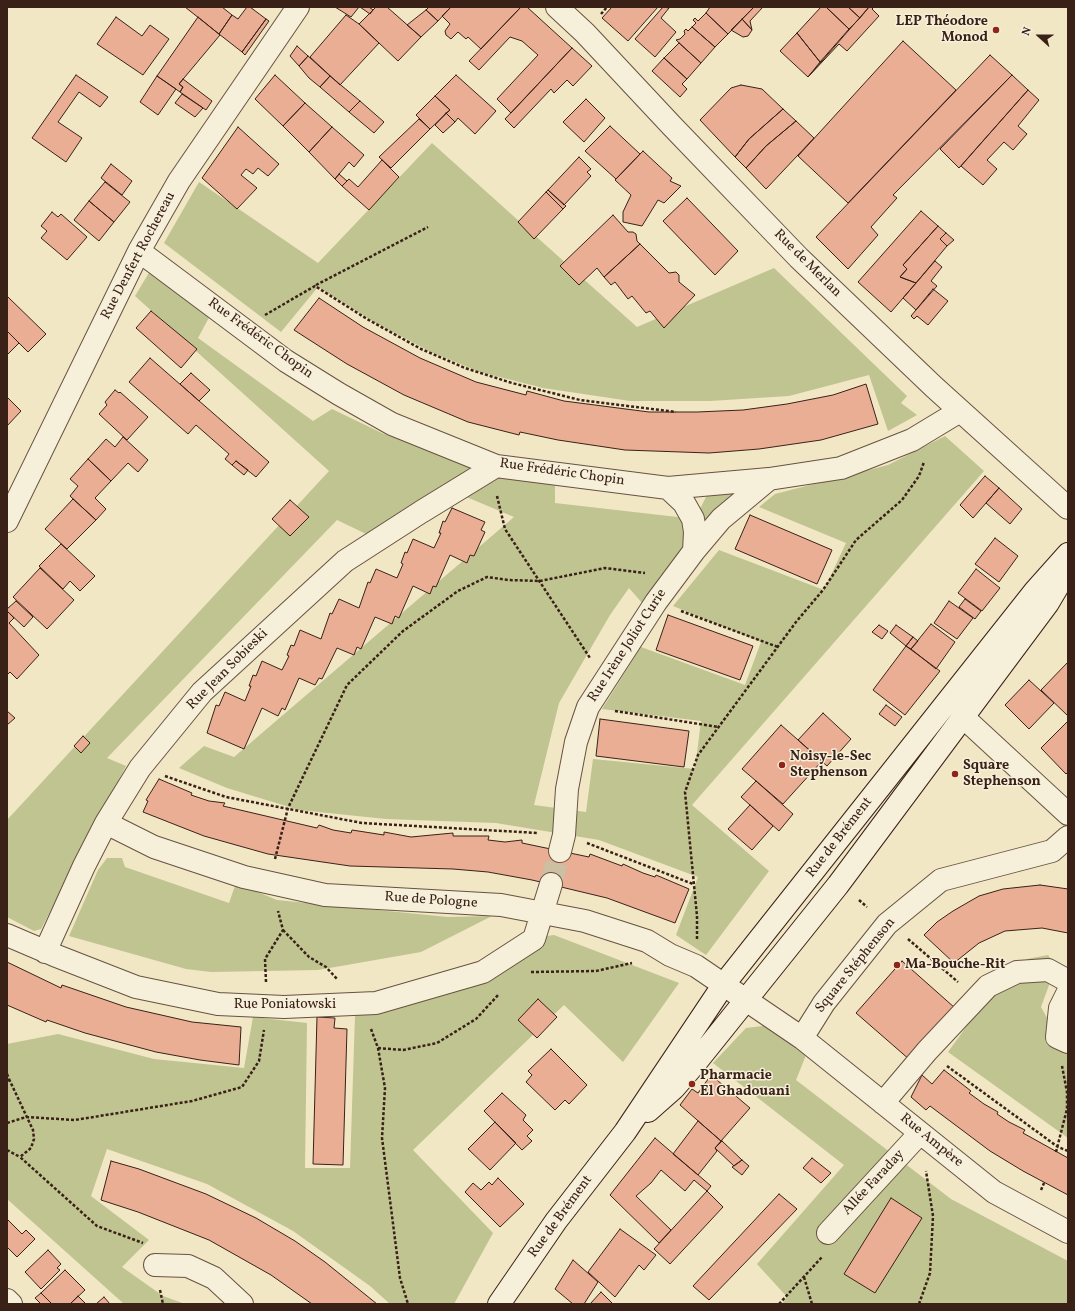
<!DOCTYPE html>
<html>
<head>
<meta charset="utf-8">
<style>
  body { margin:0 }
  #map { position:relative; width:1075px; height:1311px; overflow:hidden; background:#f1e7c4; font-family:Vollkorn,serif }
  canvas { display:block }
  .frame { position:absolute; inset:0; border:8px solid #3a2118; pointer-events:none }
  .north { position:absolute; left:1019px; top:16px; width:40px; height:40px; -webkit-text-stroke:3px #f6efd9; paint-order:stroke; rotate:291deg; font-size:11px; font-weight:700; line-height:16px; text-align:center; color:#3a2118 }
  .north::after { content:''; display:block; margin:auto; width:14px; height:18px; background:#3a2118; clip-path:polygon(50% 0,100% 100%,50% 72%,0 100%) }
</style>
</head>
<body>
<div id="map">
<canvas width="1075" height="1311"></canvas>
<div class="frame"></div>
<div class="north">N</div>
</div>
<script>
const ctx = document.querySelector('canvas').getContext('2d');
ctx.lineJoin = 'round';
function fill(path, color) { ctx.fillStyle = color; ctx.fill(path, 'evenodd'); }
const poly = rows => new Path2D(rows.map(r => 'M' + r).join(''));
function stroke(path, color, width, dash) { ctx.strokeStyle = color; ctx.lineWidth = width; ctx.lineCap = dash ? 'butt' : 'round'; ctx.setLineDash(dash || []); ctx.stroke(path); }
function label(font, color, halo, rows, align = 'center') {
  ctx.font = font + ' Vollkorn,serif'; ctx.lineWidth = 3; ctx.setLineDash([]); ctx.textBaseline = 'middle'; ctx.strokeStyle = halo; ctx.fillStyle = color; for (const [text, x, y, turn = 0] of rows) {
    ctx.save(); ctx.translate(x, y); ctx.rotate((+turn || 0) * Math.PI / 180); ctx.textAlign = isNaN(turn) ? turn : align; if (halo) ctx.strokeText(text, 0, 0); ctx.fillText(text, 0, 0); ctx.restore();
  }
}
const green = poly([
  [432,143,637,327,774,268,907,396,901,403,917,415,888,431,869,375,789,396,710,401,630,401,543,388,480,372,431,352,374,322,318,287,281,332,164,243,199,182,318,263],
  [153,266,212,312,198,338,313,421,332,409,384,434,472,463,555,483,555,503,695,519,707,495,745,490,643,604,629,588,610,615,559,703,534,805,586,812,593,759,695,769,701,721,602,709,641,647,745,685,761,642,673,606,719,550,824,590,846,543,759,507,775,494,888,465,945,436,984,471,692,805,769,871,706,955,676,935,698,877,599,840,496,823,386,819,299,810,227,788,179,768,204,746,234,757,514,517,464,496,387,544,337,520,107,758,126,766,41,929,34,931,7,917,7,820,329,471,135,296],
  [107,858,122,858,125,867,229,903,236,883,277,900,448,917,492,916,421,952,318,970,211,972,186,969,69,936,98,870],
  [554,935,679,983,623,1062,564,1005,413,1150,493,1233,454,1304,390,1304,370,1286,293,1231,207,1184,107,1149,91,1196,149,1240,122,1267,163,1296,185,1304,124,1304,7,1199,7,1044,58,1034,154,1059,244,1068,253,1017,307,1023,305,1168,350,1168,355,1016,446,987,525,939],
  [1048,955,1056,966,1041,1007,1051,1025,1068,1042,1068,1138,948,1052,974,1016,1027,959],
  [771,1025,806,1055,796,1080,951,1199,1068,1261,1068,1304,782,1304,787,1297,757,1264,844,1165,713,1063,746,1028]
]);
const building = poly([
  [185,7,222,7,232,15,219,34,185,7],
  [247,7,250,7,266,19,242,52,219,34,232,15,238,19,247,7],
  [335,7,359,7,351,17,335,7],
  [360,7,369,7,373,10,370,14,360,7],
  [376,7,387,7,421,37,398,61,359,24,376,7],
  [429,7,451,7,438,21,426,10,429,7],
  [451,7,520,7,520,8,481,49,468,37,466,39,458,32,451,39,446,35,445,31,450,24,442,16,451,7],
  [527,7,572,48,511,113,497,99,538,55,522,41,510,37,479,70,469,61,521,7,527,7],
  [612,7,658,7,628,41,602,18,612,7],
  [663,7,669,8,661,18,676,32,655,57,635,39,663,7],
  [710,7,754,7,728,34,706,13,710,7],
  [754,7,763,7,750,21,752,30,742,19,754,7],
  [821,7,826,7,849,29,820,62,797,33,821,7],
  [826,7,848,7,860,18,849,29,826,7],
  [848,7,869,7,860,18,848,7],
  [869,7,874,7,872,9,879,16,847,51,839,44,808,77,869,7],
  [426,10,438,21,421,37,407,25,426,10],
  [706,13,728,34,715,47,692,27,696,23,693,20,695,18,698,21,706,13],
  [346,15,359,24,379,43,340,85,310,57,346,15],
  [116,17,142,36,150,25,169,39,143,75,97,44,116,17],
  [198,17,220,35,179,84,183,87,180,92,157,76,198,17],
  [266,19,269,21,245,55,242,52,266,19],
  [742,19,752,30,748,36,743,37,731,30,742,19],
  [692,27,715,47,701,63,676,40,680,39,685,34,684,31,686,29,688,31,692,27],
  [797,33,820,62,808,77,780,51,797,33],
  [903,41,956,90,848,203,798,156,903,41],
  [679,43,701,63,687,79,664,58,679,43],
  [297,46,308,56,299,66,290,56,297,46],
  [572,48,592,66,573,86,567,80,554,93,551,89,514,128,505,119,572,48],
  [990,55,1012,75,893,195,897,198,871,227,878,235,848,269,816,237,990,55],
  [308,56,330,76,320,87,309,78,299,66,308,56],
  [664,58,687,79,682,84,687,89,680,97,652,71,664,58],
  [76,75,108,97,100,107,79,92,58,122,82,138,66,162,32,138,76,75],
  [275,75,305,103,283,126,255,99,275,75],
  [456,75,496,111,475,134,458,118,455,122,446,113,450,110,435,96,456,75],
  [1012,75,1028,90,959,168,940,149,1012,75],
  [157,76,176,89,158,115,140,102,157,76],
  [330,76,360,101,349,112,320,87,330,76],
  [183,79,212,101,206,110,180,92,183,87,179,84,183,79],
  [741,85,762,89,783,109,749,139,735,157,700,120,731,88,741,85],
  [1028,90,1039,100,1018,126,1027,134,1013,150,1004,142,987,160,997,169,983,185,961,166,1028,90],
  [182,94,203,108,195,117,175,103,182,94],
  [435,96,450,110,430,129,416,115,435,96],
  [586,99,605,118,584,142,563,122,586,99],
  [360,101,384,122,374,133,349,112,360,101],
  [305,103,332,127,309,152,283,126,305,103],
  [783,109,796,121,766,146,746,168,735,157,749,139,783,109],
  [446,113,455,122,443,133,435,125,446,113],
  [419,119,430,129,391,168,379,157,419,119],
  [796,121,814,138,766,189,746,168,766,146,796,121],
  [610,126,640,154,616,179,585,151,610,126],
  [238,127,279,164,268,176,258,168,253,174,246,169,241,175,257,188,237,209,202,178,238,127],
  [332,127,364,155,354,167,349,162,335,179,309,152,332,127],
  [643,151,672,178,670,181,681,186,664,203,658,200,642,226,623,222,623,212,631,195,615,180,643,151],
  [579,157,591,169,587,172,591,176,564,205,548,190,579,157],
  [382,160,399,177,369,210,342,186,349,179,358,187,382,160],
  [111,164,132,181,122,195,101,178,111,164],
  [339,174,347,181,342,186,335,179,339,174],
  [105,182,130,202,114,222,89,201,105,182],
  [548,190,566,206,563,209,546,192,548,190],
  [546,192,563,209,534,239,518,222,546,192],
  [687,198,738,251,715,275,663,221,687,198],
  [89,201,114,222,99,241,74,220,89,201],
  [921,211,938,226,903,265,907,269,900,277,916,283,891,312,858,282,921,211],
  [52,212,58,217,61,214,87,237,67,260,41,238,47,231,41,226,52,212],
  [613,215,628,232,633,232,636,234,637,241,640,244,604,277,597,268,579,285,560,266,613,215],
  [938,226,946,233,940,239,947,246,916,283,900,277,907,269,903,265,938,226],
  [946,233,954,240,947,246,940,239,946,233],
  [640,244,669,273,676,272,679,275,679,282,695,295,664,328,650,311,646,313,632,296,628,299,615,282,611,285,604,277,640,244],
  [935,261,942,267,931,281,937,286,916,310,903,298,935,261],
  [933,289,948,301,928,325,917,316,914,319,911,316,933,289],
  [7,296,46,334,28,352,7,331,7,296],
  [319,298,363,327,420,358,476,382,526,395,527,391,564,401,649,412,697,412,743,410,787,404,833,395,866,384,878,424,821,440,759,449,709,453,625,450,558,440,520,432,519,435,468,422,404,395,347,364,294,330,319,298],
  [151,311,197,349,181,368,136,328,151,311],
  [7,331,19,343,7,355,7,331],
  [150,358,269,462,256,477,236,461,232,465,225,459,229,454,196,425,188,434,129,382,150,358],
  [191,373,210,390,199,401,180,384,191,373],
  [115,390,119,393,120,392,148,417,127,440,99,414,107,405,105,402,115,390],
  [7,397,21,411,7,426,7,397],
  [123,437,148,460,138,472,128,463,111,481,88,459,106,439,115,447,123,437],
  [88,459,111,481,95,498,106,509,96,520,70,496,78,486,70,479,88,459],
  [236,461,248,470,244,475,232,465,236,461],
  [985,476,999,488,973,518,960,505,985,476],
  [999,488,1022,509,1010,524,986,503,999,488],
  [73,499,96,520,67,549,45,529,73,499],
  [290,500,309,517,290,536,272,519,290,500],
  [452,508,485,522,481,530,485,532,474,556,470,555,467,563,450,555,436,587,433,586,430,594,413,586,399,618,395,616,392,624,375,617,361,649,357,647,354,655,337,648,322,679,319,678,315,685,299,678,285,710,282,708,278,716,262,708,244,749,207,733,216,705,219,706,225,692,245,701,251,686,249,686,253,675,256,676,262,661,282,670,289,656,287,655,291,645,294,646,300,630,321,639,330,613,332,614,339,599,359,608,368,582,370,583,376,569,397,578,403,564,401,563,405,552,407,553,413,539,434,548,441,533,439,533,443,521,445,522,452,508],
  [750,515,832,550,817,584,735,549,750,515],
  [995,538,1018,556,999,582,975,564,995,538],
  [61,544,95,576,80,591,70,581,63,589,39,566,61,544],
  [40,568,74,600,47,629,13,597,40,568],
  [976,569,1000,588,982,611,958,593,976,569],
  [965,599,981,611,975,619,959,607,965,599],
  [16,601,33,617,24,627,7,611,7,609,16,601],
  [949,601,973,618,957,639,934,623,949,601],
  [7,611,14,618,9,623,39,655,17,679,10,672,7,675,7,611],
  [668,615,753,646,740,680,656,650,668,615],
  [931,624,955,642,936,669,911,649,931,624],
  [879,625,888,631,882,639,872,632,879,625],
  [896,625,913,637,906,646,890,633,896,625],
  [913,637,918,641,911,649,906,646,913,637],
  [906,646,940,671,905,715,873,690,906,646],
  [1068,662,1068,716,1041,690,1068,662],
  [1029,680,1054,703,1029,729,1005,705,1029,680],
  [886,705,902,717,895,726,879,714,886,705],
  [7,711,15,718,7,725,7,711],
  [823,713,851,739,827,766,798,740,823,713],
  [600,719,689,731,684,767,596,756,600,719],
  [1068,721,1068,772,1066,774,1041,748,1068,721],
  [781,725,822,761,783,804,742,769,781,725],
  [83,736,90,743,81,753,74,746,83,736],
  [159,779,192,793,191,795,209,801,225,803,223,806,317,828,319,825,333,830,351,833,352,830,384,835,384,832,411,837,453,833,453,836,489,836,488,840,505,842,522,840,522,843,589,857,590,854,622,866,623,864,643,873,655,877,656,875,689,889,675,923,607,898,532,880,488,872,453,869,350,866,268,854,204,836,143,812,148,801,146,800,159,779],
  [756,781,793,814,779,831,741,797,756,781],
  [750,805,773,826,752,850,728,829,750,805],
  [1040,885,1068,889,1068,933,1042,928,1005,931,979,943,954,963,924,935,937,922,953,911,979,896,1003,889,1040,885],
  [902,961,955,1008,910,1060,856,1013,902,961],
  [7,962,61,988,62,985,126,1007,192,1022,241,1027,239,1065,200,1060,156,1052,85,1033,47,1020,46,1022,7,1005,7,962],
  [538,999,557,1017,537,1038,518,1020,538,999],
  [317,1017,335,1018,334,1028,347,1029,343,1165,313,1164,317,1017],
  [551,1049,587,1085,569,1104,565,1100,555,1110,526,1082,532,1075,528,1071,551,1049],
  [944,1070,971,1091,969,1093,984,1104,998,1112,997,1114,1009,1122,1025,1130,1023,1133,1068,1158,1068,1195,1023,1171,990,1151,930,1106,926,1110,911,1097,922,1075,932,1084,944,1070],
  [711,1075,750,1108,721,1141,680,1105,692,1089,698,1093,711,1075],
  [502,1093,526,1115,523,1120,533,1130,527,1136,532,1141,522,1150,484,1111,502,1093],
  [698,1121,721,1141,715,1148,717,1151,698,1175,673,1154,698,1121],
  [495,1122,516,1143,490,1170,468,1149,495,1122],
  [655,1138,711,1186,707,1191,694,1180,685,1191,661,1170,651,1183,636,1196,671,1230,659,1243,610,1195,655,1138],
  [722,1141,742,1160,734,1166,715,1148,722,1141],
  [812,1158,831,1173,821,1183,803,1168,812,1158],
  [742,1160,749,1166,742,1175,732,1167,742,1160],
  [111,1161,139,1169,206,1194,256,1218,295,1241,325,1262,377,1304,312,1304,271,1275,209,1240,138,1212,101,1200,111,1161],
  [498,1178,524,1204,500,1227,465,1192,473,1183,481,1190,489,1182,492,1185,498,1178],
  [707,1191,723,1207,670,1264,654,1249,707,1191],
  [779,1194,797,1209,709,1300,693,1286,779,1194],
  [891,1198,922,1218,875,1293,844,1274,891,1198],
  [7,1219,22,1234,26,1230,35,1239,17,1257,7,1247,7,1219],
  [620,1229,656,1255,644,1270,639,1265,615,1297,588,1272,620,1229],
  [48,1250,61,1264,57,1268,60,1270,41,1289,25,1272,48,1250],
  [573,1260,598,1282,584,1304,573,1304,555,1289,573,1260],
  [65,1270,85,1290,70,1304,52,1304,41,1293,65,1270],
  [601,1292,613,1304,590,1304,601,1292],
  [41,1293,52,1304,41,1304,35,1298,41,1293],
  [78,1296,86,1304,70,1304,78,1296],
  [104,1297,110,1304,96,1304,104,1297]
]);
const streetTunnel = poly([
  [551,884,560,851]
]);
const path = poly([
  [601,14,607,7],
  [316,285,428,227],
  [265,315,315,286,367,319,421,349,465,368,512,383,580,400,676,412],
  [497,496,505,529,590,658],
  [681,611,778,647],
  [615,711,719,727],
  [165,776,226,797,362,823,538,833],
  [587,843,693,884],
  [275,859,288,808,347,685,403,631,458,591,487,577,508,580,540,581,605,568,645,573],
  [859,900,867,907],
  [283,930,309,957,326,967,337,979],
  [697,939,697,916,685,792,698,755,796,622,823,590,856,540,902,500,919,476,924,462],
  [908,939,958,982],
  [531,972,596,971,632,963],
  [266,982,265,959,283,930,278,911],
  [371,1029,378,1048,385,1088,382,1138,400,1278,408,1304],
  [378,1048,403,1050,437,1043,476,1019,499,994],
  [947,1066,1058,1147,1068,1151],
  [7,1074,9,1079,7,1082],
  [9,1079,33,1130,34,1139,31,1148,20,1157,97,1226,143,1243],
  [7,1123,26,1117,75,1120,192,1101,242,1087,259,1061,264,1030],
  [7,1150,20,1157],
  [1056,1152,1067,1109,1067,1092,1062,1066],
  [1041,1190,1044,1183],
  [804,1277,812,1304],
  [160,1290,163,1304],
  [779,1304,822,1257],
  [919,1304,930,1273,933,1216,926,1171]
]);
const street = poly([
  [557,7,585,33,672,126,799,258,934,387,1068,508],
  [139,251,286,361,339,394,392,424,496,466,668,488,769,479,841,468,912,440,960,411],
  [668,488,684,503,693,519,695,532,694,551],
  [7,521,139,251,179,181,298,7],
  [963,717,1068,814],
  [106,823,154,847,244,877,325,895,501,905,585,921,647,941,670,955,696,966,802,1038,994,1192,1068,1232],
  [560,851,564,835,567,789,576,742,588,707,656,602,694,551,721,519,769,479],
  [7,935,54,955,136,987,218,1004,284,1007,376,1003,483,972,534,939,551,884],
  [45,952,84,866,106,823,140,768,202,692,345,561,421,512,496,466],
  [1068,992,1060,1008,1057,1037,1068,1042],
  [802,1038,824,1003,887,924,941,880,1052,851,1068,837],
  [883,1103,927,1051,988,986,1017,972,1048,970,1068,981],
  [828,1233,920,1133],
  [155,1265,188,1266,214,1278,242,1304],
  [7,1300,11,1304]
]);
const secondary = poly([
  [648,1111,674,1088,693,1066,838,885,1048,603,1068,569],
  [499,1304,556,1221,625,1132,724,984,1035,591,1068,554]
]);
const markers = [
  [996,30,4,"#8f2418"],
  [782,765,4,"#8f2418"],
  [955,774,4,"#8f2418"],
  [897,965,4,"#8f2418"],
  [692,1084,4,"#8f2418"]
];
const poiNames = [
  ["LEP Théodore",988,22,"right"],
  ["Monod",988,38,"right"],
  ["Noisy-le-Sec",790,757],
  ["Stephenson",790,773],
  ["Square",963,766],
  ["Stephenson",963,782],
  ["Ma-Bouche-Rit",905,965],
  ["Pharmacie",700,1076],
  ["El Ghadouani",700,1092]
];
const streetNames = [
  ["Rue Denfert Rochereau",139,256,-62],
  ["Rue de Merlan",807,264,45],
  ["Rue Frédéric Chopin",260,339,36],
  ["Rue Frédéric Chopin",562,473,8],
  ["Rue Irène Joliot Curie",628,646,-57],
  ["Rue Jean Sobieski",228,670,-45],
  ["Rue de Brément",840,838,-52],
  ["Rue de Pologne",431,901,4],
  ["Square Stéphenson",856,966,-51],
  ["Rue Poniatowski",285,1005],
  ["Rue Ampère",931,1141,39],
  ["Allée Faraday",874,1183,-47],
  ["Rue de Brément",561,1217,-54]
];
fill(green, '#bfc491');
fill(building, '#e9ae94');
stroke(building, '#3a2118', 1);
stroke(streetTunnel, '#ccbfa2', 22, [22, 11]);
stroke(street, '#685243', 24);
stroke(secondary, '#3a2118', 24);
stroke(path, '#3a2118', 2.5, [3, 2]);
stroke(street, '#f6efd9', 22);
stroke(secondary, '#f6efd9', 22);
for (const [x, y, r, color] of markers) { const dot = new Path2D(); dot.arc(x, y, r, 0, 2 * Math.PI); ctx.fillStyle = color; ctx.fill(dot); stroke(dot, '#f6efd9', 1.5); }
label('bold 14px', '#3a2118', '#f6efd9', poiNames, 'left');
label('14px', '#3a2118', '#f6efd9', streetNames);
</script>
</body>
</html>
